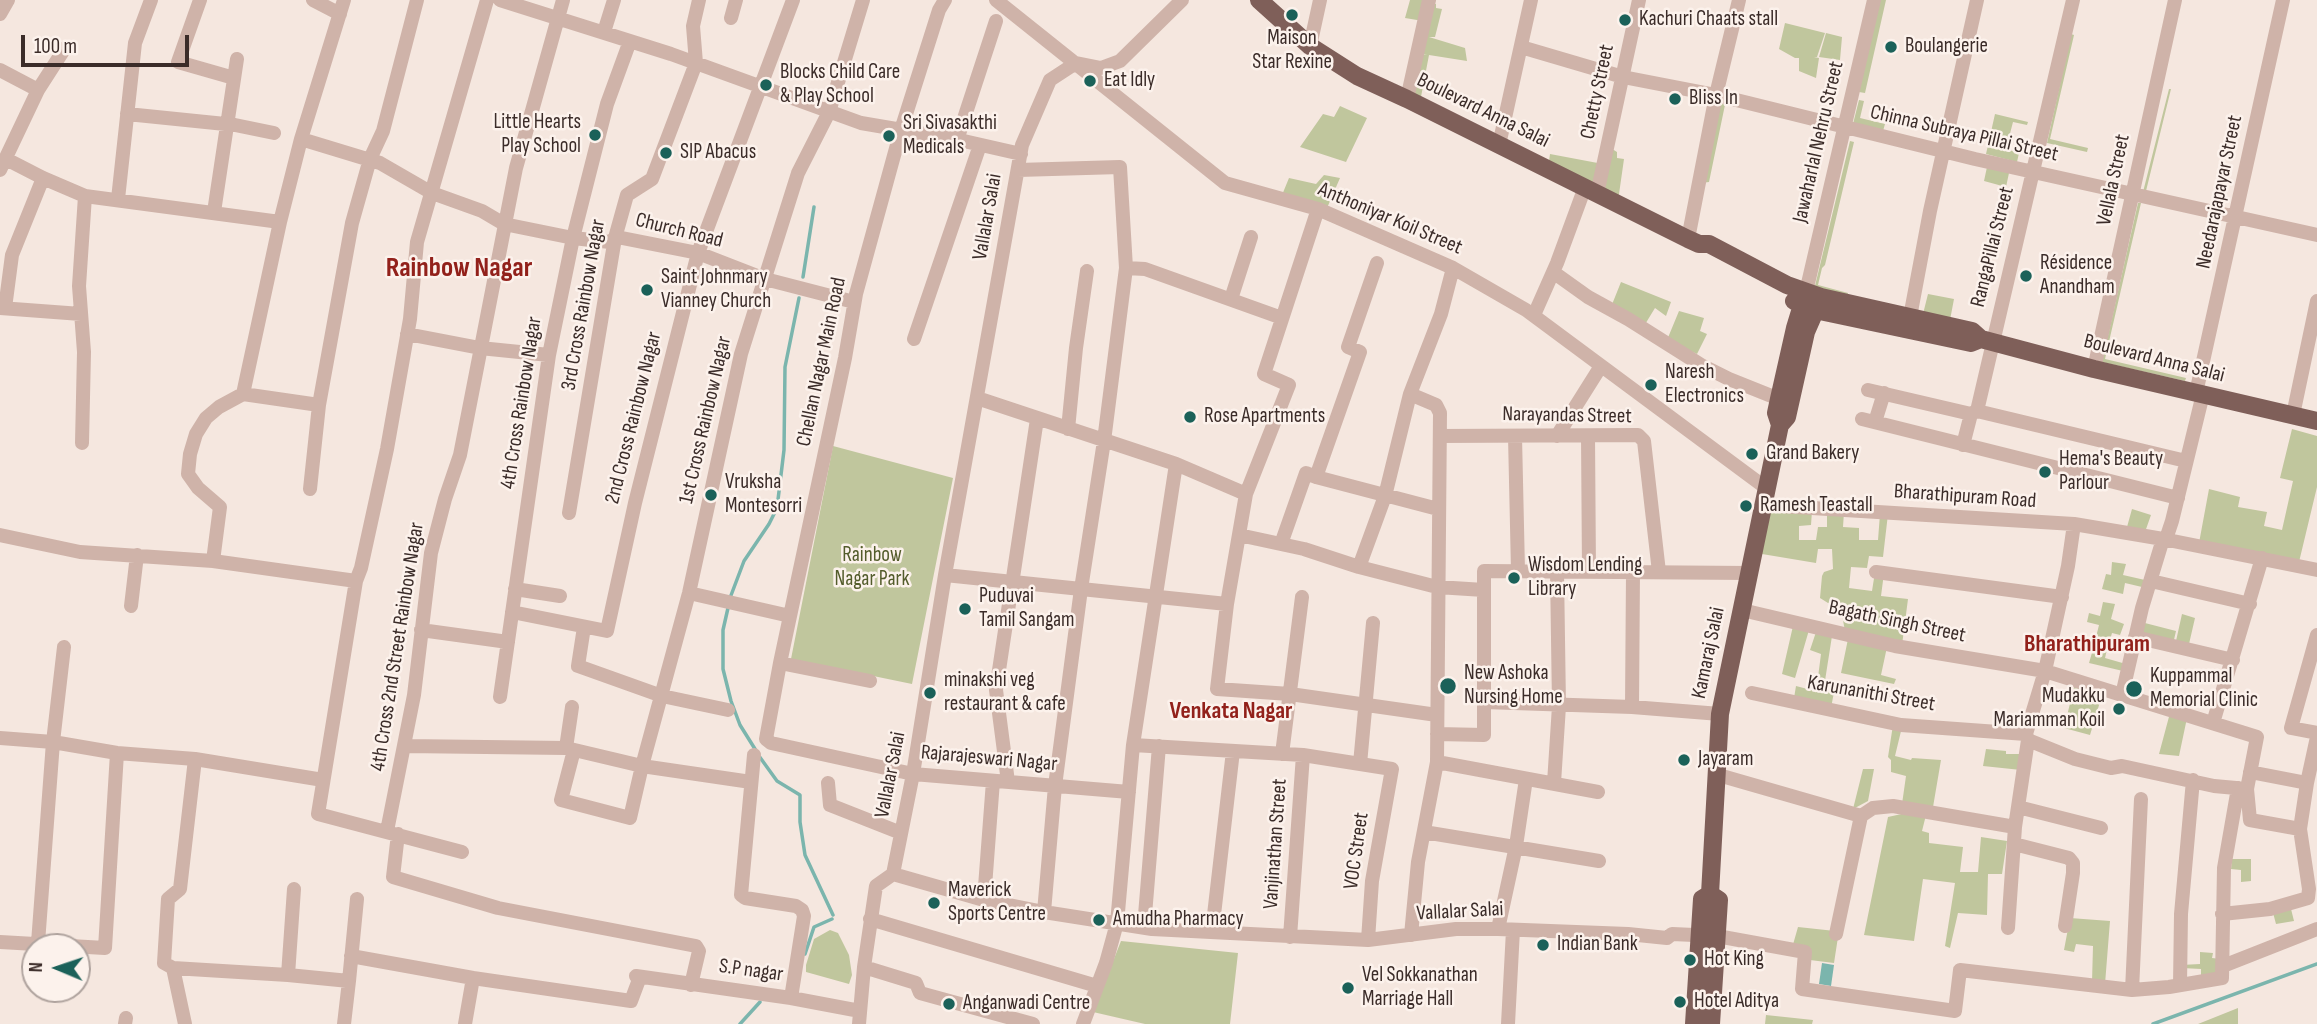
<!DOCTYPE html>
<html>
<head>
<meta charset="utf-8">
<style>
  body { margin:0 }
  #map { position:relative; width:2317px; height:1024px; overflow:hidden; background:#f5e7df; font-family:"Sofia Sans Condensed",sans-serif }
  canvas { display:block }
  .north { position:absolute; left:21px; top:933px; width:70px; height:70px; box-sizing:border-box; background:#fcf2ec; border:2px solid #afa39e; border-radius:50%; rotate:272deg; font-size:19px; font-weight:700; line-height:28px; text-align:center; color:#3b2c29 }
  .north::after { content:''; display:block; margin:auto; width:24px; height:32px; background:#1b6159; clip-path:polygon(50% 0,100% 100%,50% 72%,0 100%) }
  .scale { position:absolute; left:21px; top:35px; width:168px; height:32px; box-sizing:border-box; border:4px solid #3b2c29; border-top:0; padding-left:9px; font-size:21px; line-height:24px; white-space:nowrap; color:#3b2c29; -webkit-text-stroke:5px #fcf2ec; paint-order:stroke }
</style>
</head>
<body>
<div id="map">
<canvas width="2317" height="1024"></canvas>
<div class="north">N</div>
<div class="scale">100 m</div>
</div>
<script>
const ctx = document.querySelector('canvas').getContext('2d');
ctx.lineJoin = 'round';
function fill(path, color) { ctx.fillStyle = color; ctx.fill(path, 'evenodd'); }
const poly = rows => new Path2D(rows.map(r => 'M' + r).join(''));
function stroke(path, color, width, dash) { ctx.strokeStyle = color; ctx.lineWidth = width; ctx.lineCap = dash ? 'butt' : 'round'; ctx.setLineDash(dash || []); ctx.stroke(path); }
function label(font, color, halo, rows, align = 'center') {
  ctx.font = font + ' "Sofia Sans Condensed",sans-serif'; ctx.lineWidth = 5; ctx.setLineDash([]); ctx.textBaseline = 'middle'; ctx.strokeStyle = halo; ctx.fillStyle = color; for (const [text, x, y, turn = 0] of rows) {
    ctx.save(); ctx.translate(x, y); ctx.rotate((+turn || 0) * Math.PI / 180); ctx.textAlign = isNaN(turn) ? turn : align; if (halo) ctx.strokeText(text, 0, 0); ctx.fillText(text, 0, 0); ctx.restore();
  }
}
const green = poly([
  [1410,0,1428,0,1423,21,1405,18],
  [1880,0,1886,0,1865,93,1859,92],
  [1430,3,1436,4,1436,8,1442,9,1435,37,1429,37,1465,48,1467,61,1429,55,1420,102,1409,98,1419,55,1427,55,1420,54],
  [1785,23,1825,33,1817,57,1814,57,1819,58,1816,78,1799,71,1799,58,1795,58,1779,49],
  [1826,33,1842,37,1840,60,1819,57],
  [2071,34,2074,35,2050,139,2088,148,2087,152,2047,143],
  [2169,89,2171,89,2146,191,2143,192],
  [1717,98,1726,100,1709,182,1701,183],
  [1859,100,1864,101,1860,118,1885,124,1883,131,1853,124],
  [1340,106,1367,118,1346,162,1300,147,1323,114,1334,117],
  [1995,114,2028,122,2027,125,2013,122,2006,149,2019,153,2017,162,1986,154],
  [1850,141,1854,142,1825,265,1822,268,1818,285,1848,293,1847,298,1814,290],
  [1609,147,1617,152,1617,158,1624,159,1618,201,1599,193],
  [1550,154,1603,164,1597,193,1548,168],
  [1987,167,2009,173,2006,187,1984,181],
  [1324,175,1340,178,1327,208,1282,195,1289,178,1316,184],
  [2138,203,2141,203,2105,359,2186,378,2185,381,2102,362],
  [1621,282,1671,302,1666,316,1655,308,1644,326,1611,307],
  [1928,294,1954,299,1950,320,1923,314],
  [1679,311,1704,318,1700,331,1707,334,1697,354,1667,340],
  [2292,429,2317,436,2317,487,2299,562,2199,543,2209,489,2240,497,2238,507,2267,512,2264,526,2282,530,2293,481,2280,478],
  [833,446,953,478,912,684,791,659],
  [1765,508,1812,511,1811,525,1799,526,1799,540,1816,540,1818,527,1827,527,1827,511,1844,512,1843,527,1859,528,1859,540,1878,540,1880,514,1888,514,1883,557,1869,556,1867,568,1851,567,1849,588,1872,591,1875,572,1884,573,1881,596,1908,599,1902,645,1845,631,1842,615,1844,605,1828,603,1820,598,1822,576,1824,572,1833,569,1832,549,1818,549,1816,563,1756,553],
  [2132,509,2151,515,2145,532,2127,527],
  [2112,562,2126,564,2123,575,2145,580,2142,587,2125,583,2123,594,2102,589,2106,574,2111,575],
  [2103,602,2115,604,2111,619,2124,624,2120,635,2112,633,2110,640,2096,637,2099,625,2087,622,2089,613,2100,616],
  [2182,614,2195,618,2189,644,2176,641],
  [2141,622,2176,631,2173,644,2136,636],
  [1793,626,1809,630,1795,678,1782,674],
  [1816,632,1832,636,1824,687,1817,685,1821,654,1810,650],
  [1848,639,1887,647,1881,675,1896,679,1894,684,1841,673],
  [2096,639,2109,641,2105,658,2126,664,2123,671,2089,663],
  [2075,683,2103,692,2090,735,2064,728],
  [1796,686,1815,691,1818,688,1834,692,1831,708,1794,698],
  [2170,713,2187,718,2179,756,2159,754],
  [1893,725,1902,727,1895,756,1911,760,1912,758,1941,760,1933,807,1902,804,1906,776,1891,772,1891,760,1888,757],
  [1986,749,2006,751,2006,754,2023,754,2021,770,1983,766],
  [1863,769,1874,769,1868,801,1853,809],
  [1906,813,1926,815,1922,831,1929,833,1929,843,1963,847,1960,872,1978,872,1981,837,2007,841,2002,874,1988,874,1987,915,1958,913,1950,948,1945,946,1955,883,1923,879,1914,941,1864,935,1888,817],
  [2232,859,2251,859,2251,881,2241,882,2241,870,2231,869],
  [2290,905,2294,921,2276,924,2272,909],
  [2070,918,2110,921,2105,984,2092,982,2093,946,2076,944,2074,952,2064,950],
  [1798,927,1835,931,1838,937,1834,963,1810,960,1792,948],
  [830,930,838,933,849,955,852,975,849,984,806,972,806,965,814,939],
  [1121,941,1238,953,1230,1024,1145,1024,1093,1012],
  [2200,952,2213,953,2212,958,2221,959,2220,976,2201,978,2201,969,2182,968,2181,965,2200,964],
  [2238,1008,2238,1024,2198,1024],
  [1766,1015,1813,1020,1812,1024,1765,1024]
]);
const water = poly([
  [1822,963,1834,965,1831,986,1819,984]
]);
const stream = poly([
  [803,277,814,207],
  [730,598,744,561,769,524,777,508,784,450,785,367,799,298],
  [728,608,723,630,723,669,731,701,740,725,755,749],
  [759,756,777,781,800,795,800,822,805,855,833,915],
  [805,954,814,927,832,919],
  [740,1024,760,1002],
  [2153,1024,2317,964]
]);
const minor = poly([
  [200,0,178,62,234,78],
  [313,0,340,14],
  [500,0,671,54,861,123,955,139,1021,154],
  [945,0,939,10,901,130,856,294,845,358,780,663,766,739,771,743,913,774,1129,792],
  [996,0,1225,183,1318,209,1453,268,1526,310,1766,488],
  [0,14,8,0],
  [731,18,736,0],
  [604,32,614,0],
  [1310,46,1320,0],
  [1521,47,1623,77,1716,95,1975,159,2317,235],
  [0,70,38,90],
  [1407,99,1429,0],
  [127,114,235,125,274,133],
  [301,139,380,163,432,193,482,211,504,224,573,238,610,242,615,238,622,238,698,253,765,279,854,302],
  [957,140,996,21],
  [1499,145,1531,0],
  [6,159,43,178,85,196,280,222],
  [0,170,38,90,65,48],
  [1018,170,1120,167,1126,268,1104,441,1081,589,1055,786,1044,912],
  [1597,194,1639,0],
  [118,199,135,43,151,0],
  [1318,209,1264,374,1289,385,1246,494,1227,604,1217,689,1290,694,1437,715],
  [214,212,237,59],
  [1688,239,1716,95,1739,0],
  [1126,268,1145,269,1282,318],
  [1553,272,1588,297,1628,319,1701,365,1729,379,1779,399],
  [1806,292,1874,0],
  [1231,299,1251,237],
  [0,308,81,314],
  [5,308,12,255,43,178],
  [1534,315,1557,263,1585,187],
  [1910,317,1930,211,1977,0],
  [407,334,480,348,549,355],
  [914,339,980,145],
  [2094,369,2175,0],
  [1868,390,1971,414,1977,411,2186,461],
  [2196,393,2283,0],
  [243,394,280,222,301,139,344,0],
  [1410,394,1436,405,1440,413,1437,762,1418,862,1411,935],
  [977,398,1176,464,1246,494],
  [1977,411,2073,0],
  [2293,415,2317,301],
  [1862,419,2178,498],
  [1875,422,1884,393],
  [1068,429,1076,348,1087,271],
  [1440,436,1638,435,1644,441,1659,572],
  [1515,436,1518,571],
  [1557,436,1601,366],
  [1588,436,1589,572],
  [82,443,84,352,79,286,85,196],
  [1963,445,1971,414],
  [1316,477,1438,509],
  [310,489,319,405,352,223,370,159,383,131,417,0],
  [1763,505,2074,524,2163,539,2317,570],
  [569,513,615,238,627,195,652,179,696,63,693,26,699,0],
  [0,535,80,552,213,561,356,581],
  [1239,535,1304,549,1359,567,1437,587,1484,590],
  [1281,544,1306,473,1316,477,1360,352,1348,347,1377,263],
  [213,561,220,507,198,488,188,474,190,454,196,434,206,418,219,407,243,394,319,405],
  [1359,567,1385,496,1410,394,1441,314,1453,268],
  [1876,572,2062,597],
  [945,575,1227,604],
  [2151,581,2250,604],
  [515,589,560,596],
  [689,593,790,616],
  [131,606,137,555],
  [1742,610,1895,646,2045,671,2257,737,2247,789],
  [512,612,607,631,635,503,698,253,793,0],
  [584,627,578,666,662,696,728,710],
  [421,630,508,642],
  [2317,635,2291,728,2317,733],
  [2135,637,2233,660],
  [780,663,870,681],
  [1752,693,1901,725,2026,734],
  [2122,695,2142,608,2163,539,2167,536,2172,521,2203,394],
  [500,697,549,355,573,238,607,104,630,41],
  [1484,702,1632,707,1720,714],
  [1632,707,1633,572],
  [2213,723,2262,558],
  [1437,734,1484,735,1484,571,1749,573],
  [0,738,53,742,117,753,195,759,323,780],
  [2028,740,2075,759,2111,768,2122,766,2214,786,2247,789,2250,820,2300,829],
  [1133,745,1303,755,1392,769,1372,881,1368,940],
  [405,746,566,748,642,766,751,782],
  [566,748,572,707],
  [574,750,561,800,630,818,642,766,689,593,741,354,798,173,829,112,863,0],
  [1282,754,1302,597],
  [754,755,741,895,745,898,796,906,802,910,804,916,791,998],
  [1437,762,1598,792],
  [1360,764,1373,623],
  [2250,772,2307,783],
  [1715,774,1861,816,1873,808,1893,806,2015,827],
  [1008,782,996,690,1037,419],
  [828,783,830,805,901,833],
  [1554,783,1559,706,1557,571],
  [2018,807,2101,828],
  [387,831,414,695,431,553,445,499,460,455,516,168,563,0],
  [1424,832,1599,861],
  [398,834,393,877,498,908,696,946,699,951,691,985],
  [2014,844,2069,858,2073,863,2073,873,2065,926],
  [462,852,318,814,356,581,361,568,387,449,410,319,417,242,487,0],
  [893,874,984,900,1044,912,1152,929,1368,940,1456,929,1498,929,1628,934,1667,938,1672,934,1717,936,1805,952,1802,989,1955,1011,1960,970,2132,990,2169,987,2222,978,2224,868,2238,788],
  [893,874,913,774,945,575,1022,145,1050,80,1076,63,1101,68,1120,61,1182,0],
  [984,900,993,781],
  [2222,914,2270,909,2308,898,2309,889,2300,829,2307,783,2317,737],
  [870,919,1097,986],
  [1144,927,1159,746],
  [2008,928,2015,827,2028,740,2026,734,2045,671,2068,566,2074,524],
  [1498,929,1516,846,1526,779],
  [1212,932,1233,751],
  [1836,934,1861,816],
  [1290,937,1303,755],
  [0,942,105,948,117,753],
  [38,943,53,742,64,647],
  [351,956,473,978],
  [2223,966,2317,929],
  [864,967,916,983,920,993,1033,1024],
  [173,968,288,975,349,981,344,1024],
  [288,975,294,889],
  [636,976,791,998,860,1011],
  [349,981,357,899],
  [2180,985,2181,914,2193,780],
  [2132,990,2141,799],
  [125,1024,126,1018],
  [185,1024,173,968,164,963,168,899,180,889,195,759],
  [465,1024,473,978,631,1001,640,977],
  [859,1024,864,967,876,886,893,874],
  [1083,1024,1106,963,1117,923,1133,745,1176,464],
  [1508,1024,1513,930]
]);
const major = poly([
  [1259,0,1310,46,1357,76,1407,99,1688,239,1699,244,1709,244,1787,285,1821,297,1972,331,1981,339,2094,369,2317,421],
  [1794,301,1815,310,1971,343,1981,339],
  [1780,425,1787,417,1806,332,1820,300],
  [1710,894,1719,900,1711,1024],
  [1694,1024,1702,899,1710,894,1720,714,1780,425,1776,413,1779,399,1795,328,1806,292]
]);
const markers = [
  [1292,15,7,"#1b6159"],
  [1625,20,7,"#1b6159"],
  [1891,47,7,"#1b6159"],
  [1090,81,7,"#1b6159"],
  [766,85,7,"#1b6159"],
  [1675,99,7,"#1b6159"],
  [595,135,7,"#1b6159"],
  [889,136,7,"#1b6159"],
  [666,153,7,"#1b6159"],
  [2026,276,7,"#1b6159"],
  [647,290,7,"#1b6159"],
  [1651,385,7,"#1b6159"],
  [1190,417,7,"#1b6159"],
  [1752,454,7,"#1b6159"],
  [2045,472,7,"#1b6159"],
  [711,495,7,"#1b6159"],
  [1746,506,7,"#1b6159"],
  [1514,578,7,"#1b6159"],
  [965,609,7,"#1b6159"],
  [1448,686,9,"#1b6159"],
  [2134,689,9,"#1b6159"],
  [930,693,7,"#1b6159"],
  [2119,709,7,"#1b6159"],
  [1684,760,7,"#1b6159"],
  [934,903,7,"#1b6159"],
  [1099,920,7,"#1b6159"],
  [1543,945,7,"#1b6159"],
  [1690,960,7,"#1b6159"],
  [1348,988,7,"#1b6159"],
  [1680,1002,7,"#1b6159"],
  [949,1004,7,"#1b6159"]
];
const poiNames = [
  ["Kachuri Chaats stall",1639,20],
  ["Maison",1292,39,"center"],
  ["Star Rexine",1292,63,"center"],
  ["Boulangerie",1905,47],
  ["Blocks Child Care",780,73],
  ["& Play School",780,97],
  ["Eat Idly",1104,81],
  ["Bliss In",1689,99],
  ["Little Hearts",581,123,"right"],
  ["Play School",581,147,"right"],
  ["Sri Sivasakthi",903,124],
  ["Medicals",903,148],
  ["SIP Abacus",680,153],
  ["Résidence",2040,264],
  ["Anandham",2040,288],
  ["Saint Johnmary",661,278],
  ["Vianney Church",661,302],
  ["Naresh",1665,373],
  ["Electronics",1665,397],
  ["Rose Apartments",1204,417],
  ["Grand Bakery",1766,454],
  ["Hema's Beauty",2059,460],
  ["Parlour",2059,484],
  ["Vruksha",725,483],
  ["Montesorri",725,507],
  ["Ramesh Teastall",1760,506],
  ["Wisdom Lending",1528,566],
  ["Library",1528,590],
  ["Puduvai",979,597],
  ["Tamil Sangam",979,621],
  ["New Ashoka",1464,674],
  ["Nursing Home",1464,698],
  ["Kuppammal",2150,677],
  ["Memorial Clinic",2150,701],
  ["minakshi veg",944,681],
  ["restaurant & cafe",944,705],
  ["Mudakku",2105,697,"right"],
  ["Mariamman Koil",2105,721,"right"],
  ["Jayaram",1698,760],
  ["Maverick",948,891],
  ["Sports Centre",948,915],
  ["Amudha Pharmacy",1113,920],
  ["Indian Bank",1557,945],
  ["Hot King",1704,960],
  ["Vel Sokkanathan",1362,976],
  ["Marriage Hall",1362,1000],
  ["Hotel Aditya",1694,1002],
  ["Anganwadi Centre",963,1004]
];
const streetNames = [
  ["Chetty Street",1598,92,-78],
  ["Boulevard Anna Salai",1483,111,26],
  ["Chinna Subraya Pillai Street",1964,134,13],
  ["Jawaharlal Nehru Street",1819,142,-77],
  ["Vellala Street",2114,180,-78],
  ["Needarajapayar Street",2220,192,-78],
  ["Vallalar Salai",988,217,-80],
  ["Anthoniyar Koil Street",1390,219,23],
  ["Church Road",679,231,14],
  ["RangaPillai Street",1993,247,-76],
  ["3rd Cross Rainbow Nagar",584,305,-80],
  ["Boulevard Anna Salai",2154,359,14],
  ["Chellan Nagar Main Road",822,362,-78],
  ["4th Cross Rainbow Nagar",522,403,-81],
  ["Narayandas Street",1567,416,1],
  ["2nd Cross Rainbow Nagar",634,418,-76],
  ["1st Cross Rainbow Nagar",706,420,-77],
  ["Bharathipuram Road",1965,497,4],
  ["Bagath Singh Street",1897,622,12],
  ["4th Cross 2nd Street Rainbow Nagar",398,647,-81],
  ["Kamaraj Salai",1709,653,-78],
  ["Karunanithi Street",1871,694,10],
  ["Rajarajeswari Nagar",989,759,5],
  ["Vallalar Salai",891,775,-79],
  ["Vanjinathan Street",1276,844,-86],
  ["VOC Street",1357,851,-82],
  ["Vallalar Salai",1460,912,-3],
  ["S.P nagar",751,971,8]
];
const parkNames = [
  ["Rainbow",872,556],
  ["Nagar Park",872,580]
];
const quarterNames = [
  ["Bharathipuram",2087,645],
  ["Venkata Nagar",1231,712]
];
const districtNames = [
  ["Rainbow Nagar",459,269]
];
fill(green, '#c0c69d');
fill(water, '#7bb5ad');
stroke(stream, '#7bb5ad', 3.5);
stroke(minor, '#cfb3a9', 14);
stroke(major, '#7f5f59', 18);
for (const [x, y, r, color] of markers) { const dot = new Path2D(); dot.arc(x, y, r, 0, 2 * Math.PI); ctx.fillStyle = color; ctx.fill(dot); stroke(dot, '#fcf2ec', 2.5); }
label('21px', '#3b2c29', '#fcf2ec', poiNames, 'left');
label('21px', '#3b2c29', '#fcf2ec', streetNames);
label('21px', '#535c2b', '#fcf2ec', parkNames);
label('bold 24px', '#92211b', '#fcf2ec', quarterNames);
label('bold 28px', '#92211b', '#fcf2ec', districtNames);
</script>
</body>
</html>
